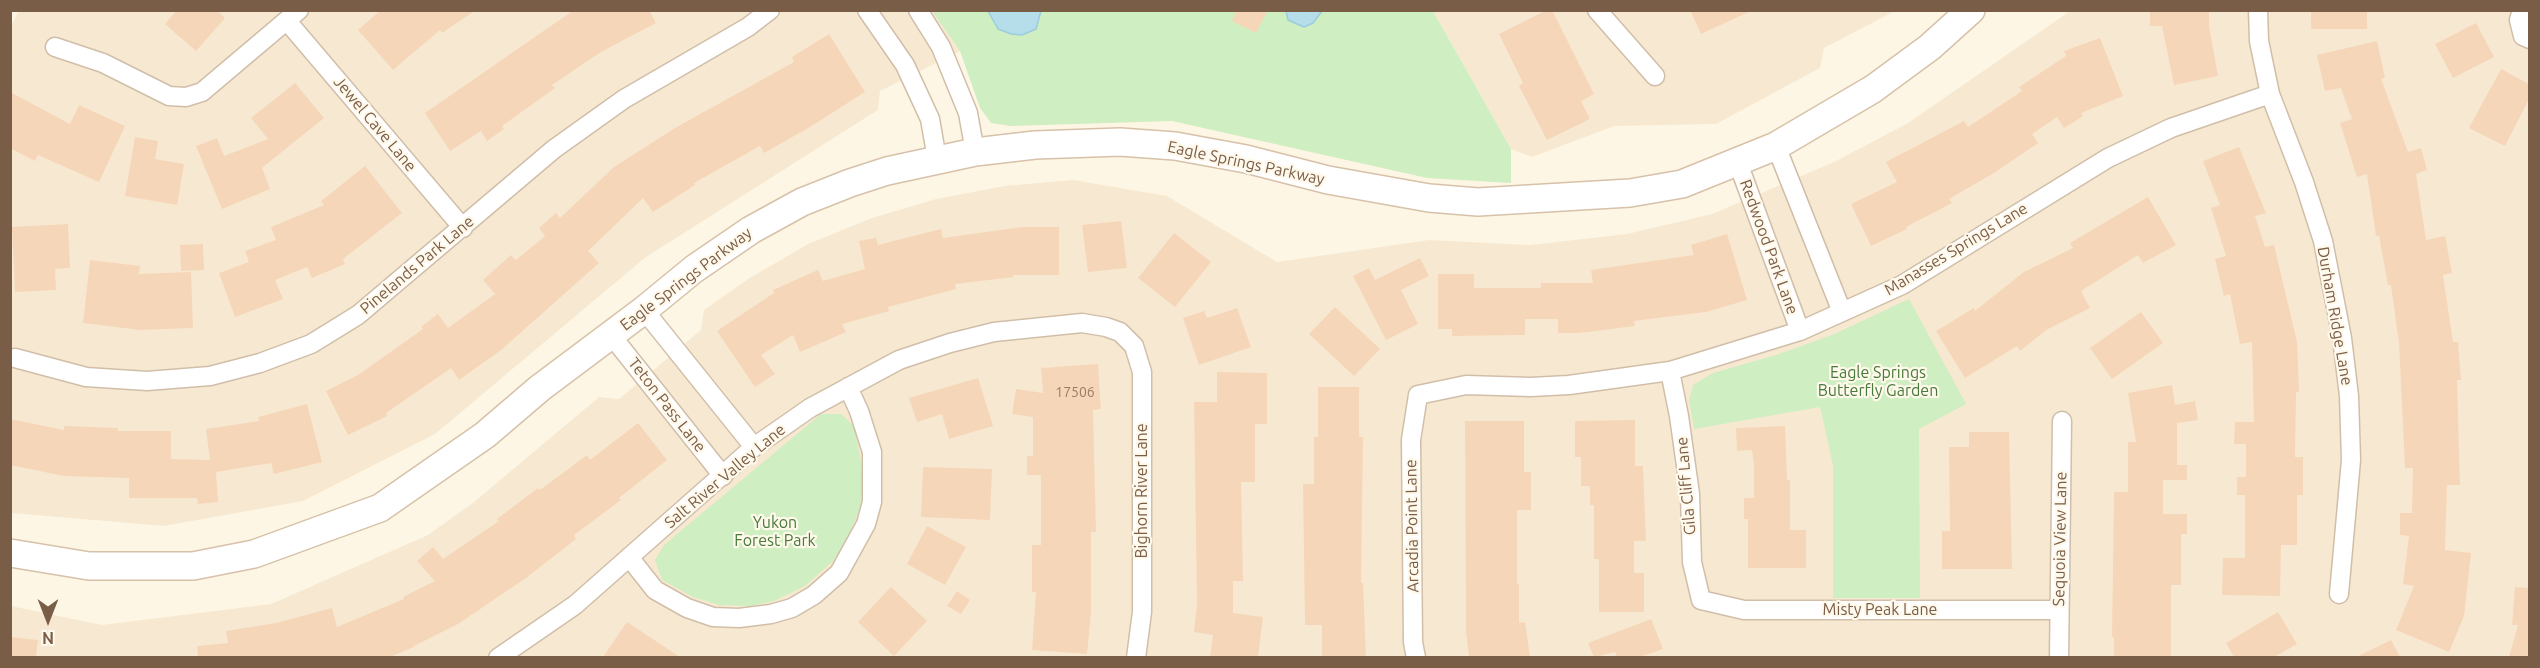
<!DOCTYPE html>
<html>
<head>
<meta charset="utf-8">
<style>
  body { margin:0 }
  #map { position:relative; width:2540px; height:668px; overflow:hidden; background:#fef6e4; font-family:Ubuntu,sans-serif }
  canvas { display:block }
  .frame { position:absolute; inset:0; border:12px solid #7a5d47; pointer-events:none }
  .north { position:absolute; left:18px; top:590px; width:60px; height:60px; -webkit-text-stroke:4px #fff9ec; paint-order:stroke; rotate:180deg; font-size:16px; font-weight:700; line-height:24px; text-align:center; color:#7a5d47 }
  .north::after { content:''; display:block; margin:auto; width:21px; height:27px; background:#7a5d47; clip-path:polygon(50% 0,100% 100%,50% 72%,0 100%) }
</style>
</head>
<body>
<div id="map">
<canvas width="2540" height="668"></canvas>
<div class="frame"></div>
<div class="north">N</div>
</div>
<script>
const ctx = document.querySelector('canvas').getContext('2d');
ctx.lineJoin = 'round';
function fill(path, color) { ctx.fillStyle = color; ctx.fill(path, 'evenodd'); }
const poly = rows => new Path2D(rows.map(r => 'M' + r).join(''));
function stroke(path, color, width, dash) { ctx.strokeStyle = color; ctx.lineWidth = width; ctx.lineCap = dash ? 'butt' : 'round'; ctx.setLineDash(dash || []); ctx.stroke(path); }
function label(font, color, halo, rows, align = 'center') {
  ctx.font = font + ' Ubuntu,sans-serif'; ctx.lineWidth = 4.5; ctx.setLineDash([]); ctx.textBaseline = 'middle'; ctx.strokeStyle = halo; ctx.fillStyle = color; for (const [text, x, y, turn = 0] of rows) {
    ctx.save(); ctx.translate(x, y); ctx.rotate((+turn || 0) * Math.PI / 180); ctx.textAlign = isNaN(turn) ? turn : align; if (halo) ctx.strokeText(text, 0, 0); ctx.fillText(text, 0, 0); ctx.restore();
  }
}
const residential = poly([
  [19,10,932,10,960,51,880,91,878,110,646,257,435,434,303,501,164,526,11,513,10,28],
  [1433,11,1895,11,1824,48,1820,68,1716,124,1614,126,1532,157,1511,149],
  [2070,11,2529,11,2529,657,11,658,11,606,102,625,271,604,428,535,474,502,599,397,619,399,701,330,704,310,748,279,808,244,872,218,936,199,1004,186,1073,180,1167,196,1277,262,1429,240,1530,245,1627,234,1712,214,1834,162,1908,123]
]);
const green = poly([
  [932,11,1433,11,1511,149,1511,183,1427,178,1172,121,1011,126,991,123,980,108,960,51],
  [1909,299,1966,404,1919,429,1920,598,1833,598,1833,465,1820,407,1694,429,1689,400,1693,385,1713,373,1776,355,1832,335],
  [821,414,841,414,854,426,864,477,861,504,854,523,844,544,832,562,805,586,774,601,750,606,719,605,693,597,662,580,655,560,664,545]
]);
const water = poly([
  [988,11,988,10,1041,11,1036,29,1022,35,1011,34,998,29,988,11],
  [1286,11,1286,10,1322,11,1313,23,1304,27,1288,20,1286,11]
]);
const building = poly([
  [177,10,216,10,225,18,196,51,165,24],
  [381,10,476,10,442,33,440,30,393,70,358,30],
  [574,10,649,10,656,23,601,52,552,85,555,88,502,126,504,129,487,141,481,131,450,151,425,113],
  [1237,10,1268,10,1256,33,1232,21],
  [1547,10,1552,10,1594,94,1581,101,1590,119,1547,140,1519,86,1523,83,1499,34],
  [1690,10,1753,10,1701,34],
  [2150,10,2209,10,2209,26,2218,76,2174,85,2162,26,2150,26],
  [2311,10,2367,10,2367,29,2311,29],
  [2476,23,2494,57,2453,78,2435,44],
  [829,34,865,92,810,127,764,153,760,146,694,183,695,185,653,212,643,198,588,251,599,263,501,350,459,380,451,368,386,413,387,416,348,435,326,391,358,375,423,329,421,327,438,314,448,328,495,294,483,280,511,255,516,260,545,236,539,228,556,213,560,218,614,167,675,128,794,62,792,57],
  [2100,38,2123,96,2081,113,2083,116,2064,128,2057,117,2032,134,2038,143,1994,173,1949,199,1952,203,1906,227,1907,229,1871,246,1851,204,1897,182,1886,162,1964,121,1968,127,2022,91,2019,87,2066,56,2064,51],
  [2377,41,2385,78,2381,79,2408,152,2421,148,2427,170,2416,174,2426,240,2445,236,2452,273,2443,275,2453,342,2458,342,2461,380,2457,380,2460,485,2447,485,2445,550,2471,553,2464,616,2449,652,2396,630,2414,586,2403,584,2409,536,2400,535,2400,513,2412,513,2413,468,2405,468,2399,343,2391,285,2388,285,2379,236,2376,236,2367,174,2357,177,2340,123,2352,119,2341,88,2325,91,2317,55],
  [2501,69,2529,84,2529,99,2505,146,2469,128],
  [295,83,324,118,262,168,270,189,222,209,196,146,217,138,224,156,268,139,251,118],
  [10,92,70,124,79,105,125,126,99,182,38,155,35,161,10,148],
  [135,137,158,141,155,159,184,164,177,205,125,196],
  [2239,147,2266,213,2255,216,2265,247,2274,245,2297,342,2299,392,2296,392,2295,457,2303,457,2303,495,2297,495,2297,545,2281,545,2280,596,2222,595,2223,558,2245,558,2245,495,2237,495,2237,477,2246,477,2246,444,2234,444,2235,422,2254,422,2252,342,2240,344,2230,294,2224,296,2215,259,2226,256,2211,208,2220,205,2203,161],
  [365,166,402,213,343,259,345,264,312,278,307,267,275,280,283,299,235,317,219,273,249,262,245,251,276,240,271,227,324,205,321,201],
  [2148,197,2176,245,2143,263,2138,255,2081,291,2090,308,2046,330,2020,351,2017,346,1965,378,1936,331,1974,308,1975,311,2024,272,2073,248,2070,243],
  [1121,221,1127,268,1088,272,1082,225],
  [68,224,70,268,55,269,56,290,15,292,12,227],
  [1022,227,1059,227,1059,275,1013,275,1014,277,955,284,956,289,888,307,889,311,842,324,846,332,800,352,793,335,761,355,775,374,755,387,717,331,774,293,773,290,818,270,823,281,865,269,859,241,876,238,878,245,941,229,943,238],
  [1174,233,1211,262,1175,307,1138,278],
  [1727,234,1747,300,1706,312,1634,321,1635,326,1579,333,1558,333,1558,319,1525,319,1525,335,1452,336,1452,329,1438,329,1438,274,1474,274,1474,288,1541,288,1541,283,1593,283,1591,270,1694,255,1691,245],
  [203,244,204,270,181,271,180,245],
  [1420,258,1429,276,1401,290,1418,324,1386,340,1353,276,1369,268,1375,280],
  [90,260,140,266,139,274,191,272,193,328,140,330,83,323],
  [1335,307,1380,349,1354,376,1309,334],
  [1237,308,1251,347,1199,365,1183,318,1204,311,1207,318],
  [2141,312,2163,343,2112,379,2090,348],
  [1098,364,1101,409,1093,410,1096,532,1091,532,1091,612,1087,654,1032,650,1036,592,1032,592,1032,545,1041,545,1041,475,1027,475,1027,456,1033,456,1033,417,1012,414,1016,389,1043,393,1041,368],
  [1217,372,1267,373,1267,424,1255,424,1255,482,1241,482,1243,581,1233,581,1233,613,1263,617,1258,657,1210,657,1213,635,1194,632,1197,604,1194,402,1217,402],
  [978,378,993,426,949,439,942,414,917,422,909,398],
  [2172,385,2175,405,2195,401,2198,420,2177,423,2177,465,2187,465,2187,480,2163,480,2163,514,2187,514,2187,534,2181,534,2181,585,2171,585,2171,657,2114,657,2114,637,2112,637,2114,492,2128,492,2128,442,2136,442,2128,393],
  [1318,387,1359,387,1359,437,1363,437,1361,583,1363,583,1366,657,1322,657,1322,625,1305,625,1303,484,1314,484,1314,437,1318,437],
  [307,404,322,462,274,474,271,463,216,472,218,502,198,504,197,498,129,498,129,478,64,476,10,465,10,419,64,430,64,426,118,428,118,431,171,431,171,459,210,460,206,429,259,421,258,417],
  [1635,420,1635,466,1643,466,1646,541,1634,541,1634,573,1644,573,1644,612,1599,612,1599,559,1594,559,1594,505,1590,505,1590,486,1581,486,1581,457,1575,457,1575,421],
  [1465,421,1524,421,1524,472,1531,472,1531,510,1517,510,1517,584,1519,584,1519,623,1525,622,1530,657,1469,657,1466,632],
  [638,423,667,460,619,498,621,500,574,535,576,539,526,578,458,624,414,646,414,647,390,657,198,657,197,646,228,643,226,631,276,623,332,608,337,627,404,599,403,597,435,581,417,561,433,547,443,559,499,521,497,519,538,488,540,490,587,455,590,460],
  [1785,426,1787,480,1790,480,1790,530,1806,530,1806,568,1748,568,1748,519,1744,519,1744,498,1754,498,1754,465,1752,450,1737,451,1736,428],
  [1969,432,2009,432,2012,569,1942,569,1942,531,1950,531,1949,447,1969,447],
  [923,467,992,469,990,520,921,517],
  [927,526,966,547,945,585,907,564],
  [891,587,927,621,894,656,858,622],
  [2515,587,2529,588,2529,657,2509,657,2518,625,2512,625],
  [957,591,970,600,961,614,947,606],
  [2278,612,2297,644,2274,657,2234,657,2226,643],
  [1651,619,1663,649,1640,657,1617,657,1615,652,1594,657,1588,643],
  [627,622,680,657,603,657],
  [10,637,38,640,36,657,10,657],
  [2391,640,2400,657,2356,657]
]);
const street = poly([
  [867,10,905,65,930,119,937,159],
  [918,10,941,47,968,113,975,152],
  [1597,10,1655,76],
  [2258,10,2259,41,2270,94,2304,182,2323,241,2342,338,2349,396,2351,460,2339,594],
  [2522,10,2519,20,2523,36,2530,39],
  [287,21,463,228],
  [55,47,103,63,169,96,186,97,202,92,299,10],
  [1776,146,1842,312],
  [1738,163,1800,331],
  [644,310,754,447],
  [611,335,723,476],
  [15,358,86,377,147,381,210,376,260,363,311,344,358,315,554,149,624,99,748,27,770,10],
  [1670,371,1679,416,1690,494,1692,562,1701,600,1744,610,2059,610],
  [629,557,655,590,687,608,713,617,739,618,771,614,792,608,814,595,839,573,866,524,872,502,872,452,859,411,848,387],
  [498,658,575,605,754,447,810,408,899,360,950,343,994,332,1082,323,1106,327,1120,332,1134,346,1142,372,1142,612,1136,658],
  [1416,658,1413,642,1411,440,1418,395,1466,385,1531,387,1569,385,1670,371,1800,331,1902,285,2108,158,2171,128,2270,94],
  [2059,658,2062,421]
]);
const secondary = poly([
  [10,553,89,566,193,566,254,554,380,508,485,435,540,388,644,310,694,269,751,230,802,202,850,183,887,171,975,152,1035,145,1120,142,1175,146,1246,159,1328,180,1429,198,1478,202,1630,193,1682,184,1776,146,1873,89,1930,47,1971,10]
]);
const numberNames = [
  ["17506",1075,392]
];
const streetNames = [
  ["Jewel Cave Lane",375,124,50],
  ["Eagle Springs Parkway",1246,163,12],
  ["Redwood Park Lane",1769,247,70],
  ["Manasses Springs Lane",1956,249,-31],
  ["Pinelands Park Lane",417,265,-40],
  ["Eagle Springs Parkway",686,279,-37],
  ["Durham Ridge Lane",2335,316,80],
  ["Teton Pass Lane",667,405,52],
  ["Salt River Valley Lane",725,476,-40],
  ["Gila Cliff Lane",1686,486,-95],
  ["Bighorn River Lane",1142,491,-90],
  ["Arcadia Point Lane",1412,526,-91],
  ["Sequoia View Lane",2060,539,-89],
  ["Misty Peak Lane",1880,610]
];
const parkNames = [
  ["Eagle Springs",1878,373],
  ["Butterfly Garden",1878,391],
  ["Yukon",775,523],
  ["Forest Park",775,541]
];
fill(residential, '#f7e9d1');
fill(green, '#cfeec1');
fill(water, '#b6deea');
stroke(water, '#9bcddd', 1.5);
fill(building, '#f6d6b9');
stroke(street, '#d1bea9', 21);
stroke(secondary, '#d7c1a9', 30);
stroke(street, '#fff', 18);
stroke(secondary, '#fff', 27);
label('14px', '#997b64', null, numberNames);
label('16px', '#7a5d47', '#fff9ec', streetNames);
label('16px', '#487a3b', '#fff9ec', parkNames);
</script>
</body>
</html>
